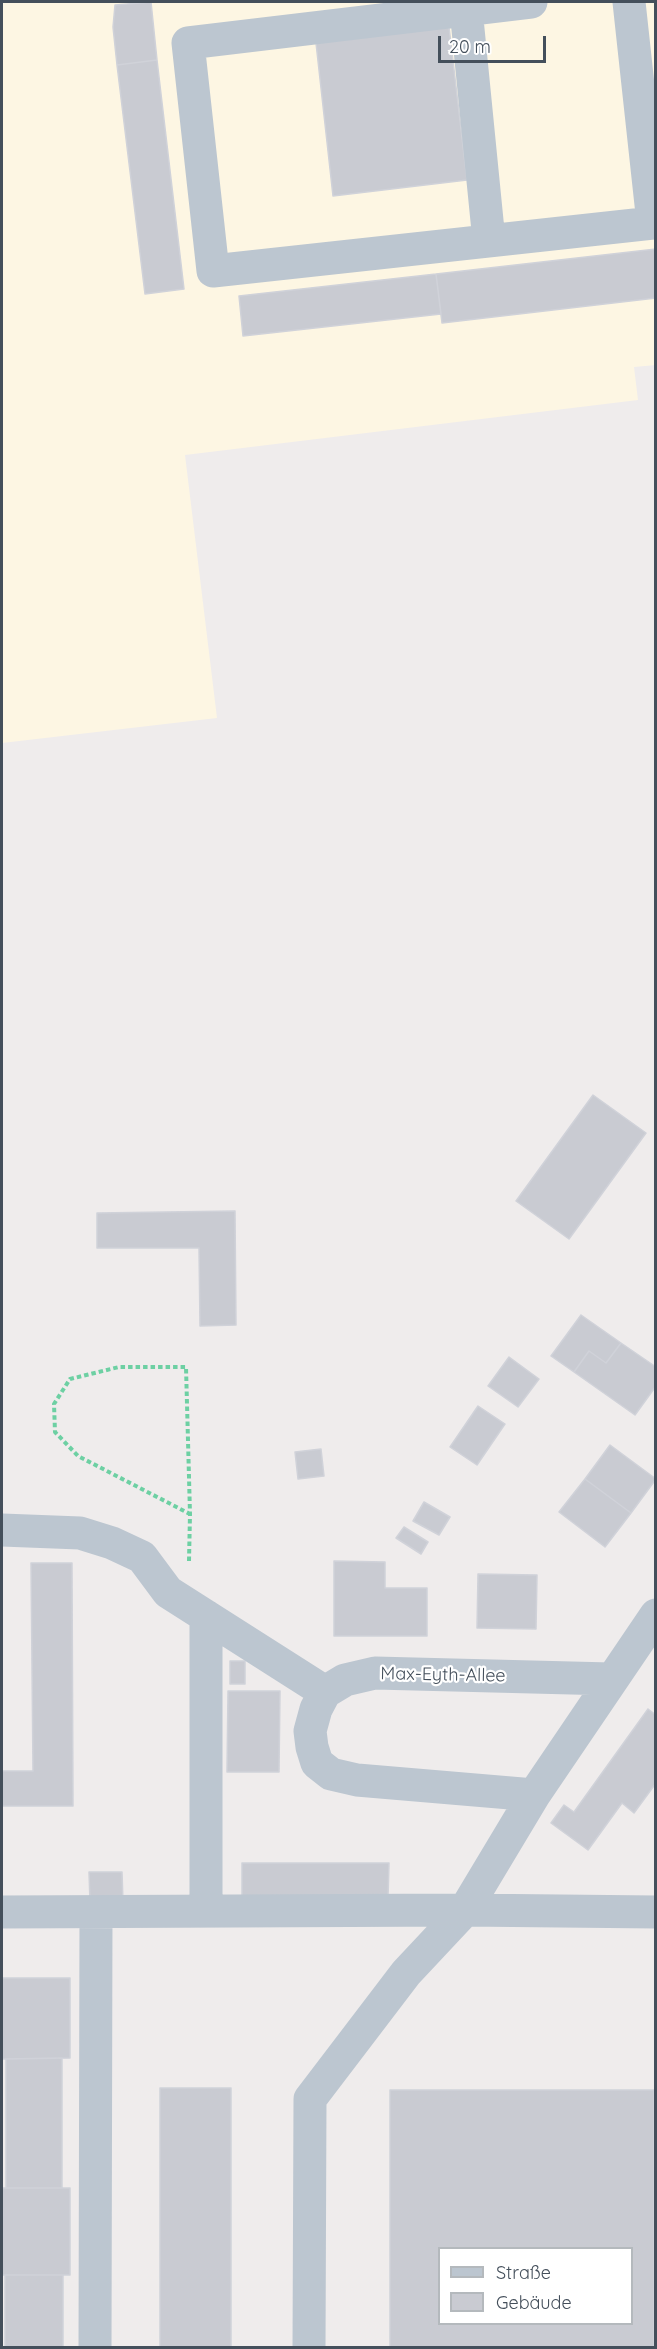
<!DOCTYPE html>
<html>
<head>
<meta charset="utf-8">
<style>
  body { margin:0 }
  #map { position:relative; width:657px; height:2349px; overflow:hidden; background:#efecec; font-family:Quicksand,sans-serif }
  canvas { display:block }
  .frame { position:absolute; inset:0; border:3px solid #444f5b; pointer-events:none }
  .legend { position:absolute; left:438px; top:2247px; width:195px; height:78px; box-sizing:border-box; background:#fff; border:2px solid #b4b9bd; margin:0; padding:8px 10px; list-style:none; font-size:18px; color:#444f5b }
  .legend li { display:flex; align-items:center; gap:12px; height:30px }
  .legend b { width:30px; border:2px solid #b4b9bd }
  .scale { position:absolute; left:438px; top:36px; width:108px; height:27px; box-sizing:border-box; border:3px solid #444f5b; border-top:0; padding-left:8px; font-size:18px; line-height:21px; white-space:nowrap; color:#444f5b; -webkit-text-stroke:4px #fff; paint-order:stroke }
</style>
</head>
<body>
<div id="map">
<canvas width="657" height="2349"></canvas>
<div class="frame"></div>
<ul class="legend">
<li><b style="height:8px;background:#bcc6d0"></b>Straße</li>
<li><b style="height:16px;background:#c9cbd2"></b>Gebäude</li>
</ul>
<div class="scale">20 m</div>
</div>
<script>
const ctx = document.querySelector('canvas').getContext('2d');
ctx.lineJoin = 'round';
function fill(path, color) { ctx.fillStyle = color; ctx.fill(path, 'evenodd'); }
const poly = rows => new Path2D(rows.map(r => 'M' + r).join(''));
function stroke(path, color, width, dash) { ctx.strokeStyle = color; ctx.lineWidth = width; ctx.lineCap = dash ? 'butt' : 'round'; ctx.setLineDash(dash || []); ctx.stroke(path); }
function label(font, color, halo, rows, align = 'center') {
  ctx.font = font + ' Quicksand,sans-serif'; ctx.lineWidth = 4.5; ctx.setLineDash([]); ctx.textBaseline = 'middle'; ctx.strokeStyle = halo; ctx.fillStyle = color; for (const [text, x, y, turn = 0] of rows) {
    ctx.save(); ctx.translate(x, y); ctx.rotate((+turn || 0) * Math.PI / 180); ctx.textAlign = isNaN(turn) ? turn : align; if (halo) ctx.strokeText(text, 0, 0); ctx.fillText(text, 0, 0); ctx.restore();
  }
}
const commercial = poly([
  [2,2,655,2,656,365,634,367,638,400,185,455,217,718,2,743]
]);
const building = poly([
  [151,2,157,60,117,65,113,27,115,5,151,2],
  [449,27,467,180,333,196,316,43,449,27],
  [157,60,184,289,145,294,117,65,157,60],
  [656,249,656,298,442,323,436,274,656,249],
  [436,274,441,314,243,336,239,296,436,274],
  [593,1095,646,1133,569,1239,516,1201,593,1095],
  [235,1211,236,1325,200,1326,199,1248,97,1248,97,1213,235,1211],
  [581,1315,621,1343,606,1363,589,1351,574,1372,551,1356,581,1315],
  [621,1343,656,1367,656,1386,635,1415,574,1372,589,1351,606,1363,621,1343],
  [509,1357,539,1379,518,1407,488,1386,509,1357],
  [478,1406,505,1424,477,1465,450,1447,478,1406],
  [610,1445,656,1479,631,1513,585,1479,610,1445],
  [321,1449,324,1476,298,1479,295,1452,321,1449],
  [585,1479,631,1513,605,1547,559,1512,585,1479],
  [424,1502,450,1517,439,1535,413,1521,424,1502],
  [404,1527,428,1542,421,1554,396,1538,404,1527],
  [334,1561,385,1562,385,1588,427,1588,427,1636,334,1636,334,1561],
  [31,1563,72,1563,73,1806,2,1806,2,1771,33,1771,31,1563],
  [478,1574,537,1575,536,1629,477,1628,478,1574],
  [230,1661,245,1661,245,1684,230,1684,230,1661],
  [228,1691,280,1691,279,1772,227,1772,228,1691],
  [648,1709,656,1715,656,1783,634,1813,622,1803,588,1850,551,1823,564,1805,574,1812,648,1709],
  [242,1863,389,1863,388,1898,242,1897,242,1863],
  [89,1872,122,1872,123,1902,90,1902,89,1872],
  [2,1978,70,1978,70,2058,2,2059,2,1978],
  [62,2058,62,2188,6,2188,6,2059,62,2058],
  [160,2088,231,2088,231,2348,160,2348,160,2088],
  [390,2090,654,2090,654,2348,390,2348,390,2090],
  [440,2248,632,2248,632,2324,440,2324,440,2248],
  [2,2188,70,2188,70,2275,2,2275,2,2188],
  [5,2275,63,2275,63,2348,5,2348,5,2275]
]);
const path = poly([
  [189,1561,190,1514,186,1367,119,1367,70,1379,54,1404,55,1432,78,1456,190,1514]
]);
const minor = poly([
  [531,2,188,43,213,271,653,223,629,2],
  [466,9,489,241],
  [2,1530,80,1533,112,1543,142,1557,168,1592,325,1692],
  [534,1795,357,1780,331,1774,317,1763,312,1747,310,1731,316,1709,325,1692,345,1680,375,1673,611,1679],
  [206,1911,206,1616],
  [2,1912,465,1910,656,1912],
  [95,2348,96,1912],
  [309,2348,310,2099,406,1973,465,1910,534,1795,656,1615]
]);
const streetNames = [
  ["Max-Eyth-Allee",443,1675,1]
];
fill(commercial, '#fdf6e3');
fill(building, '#c9cbd2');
stroke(building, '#d0d2d9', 1.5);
stroke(path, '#6dd0a3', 4, [4.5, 3]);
stroke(minor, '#bcc6d0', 33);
label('18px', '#444f5b', '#fff', streetNames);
</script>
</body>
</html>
